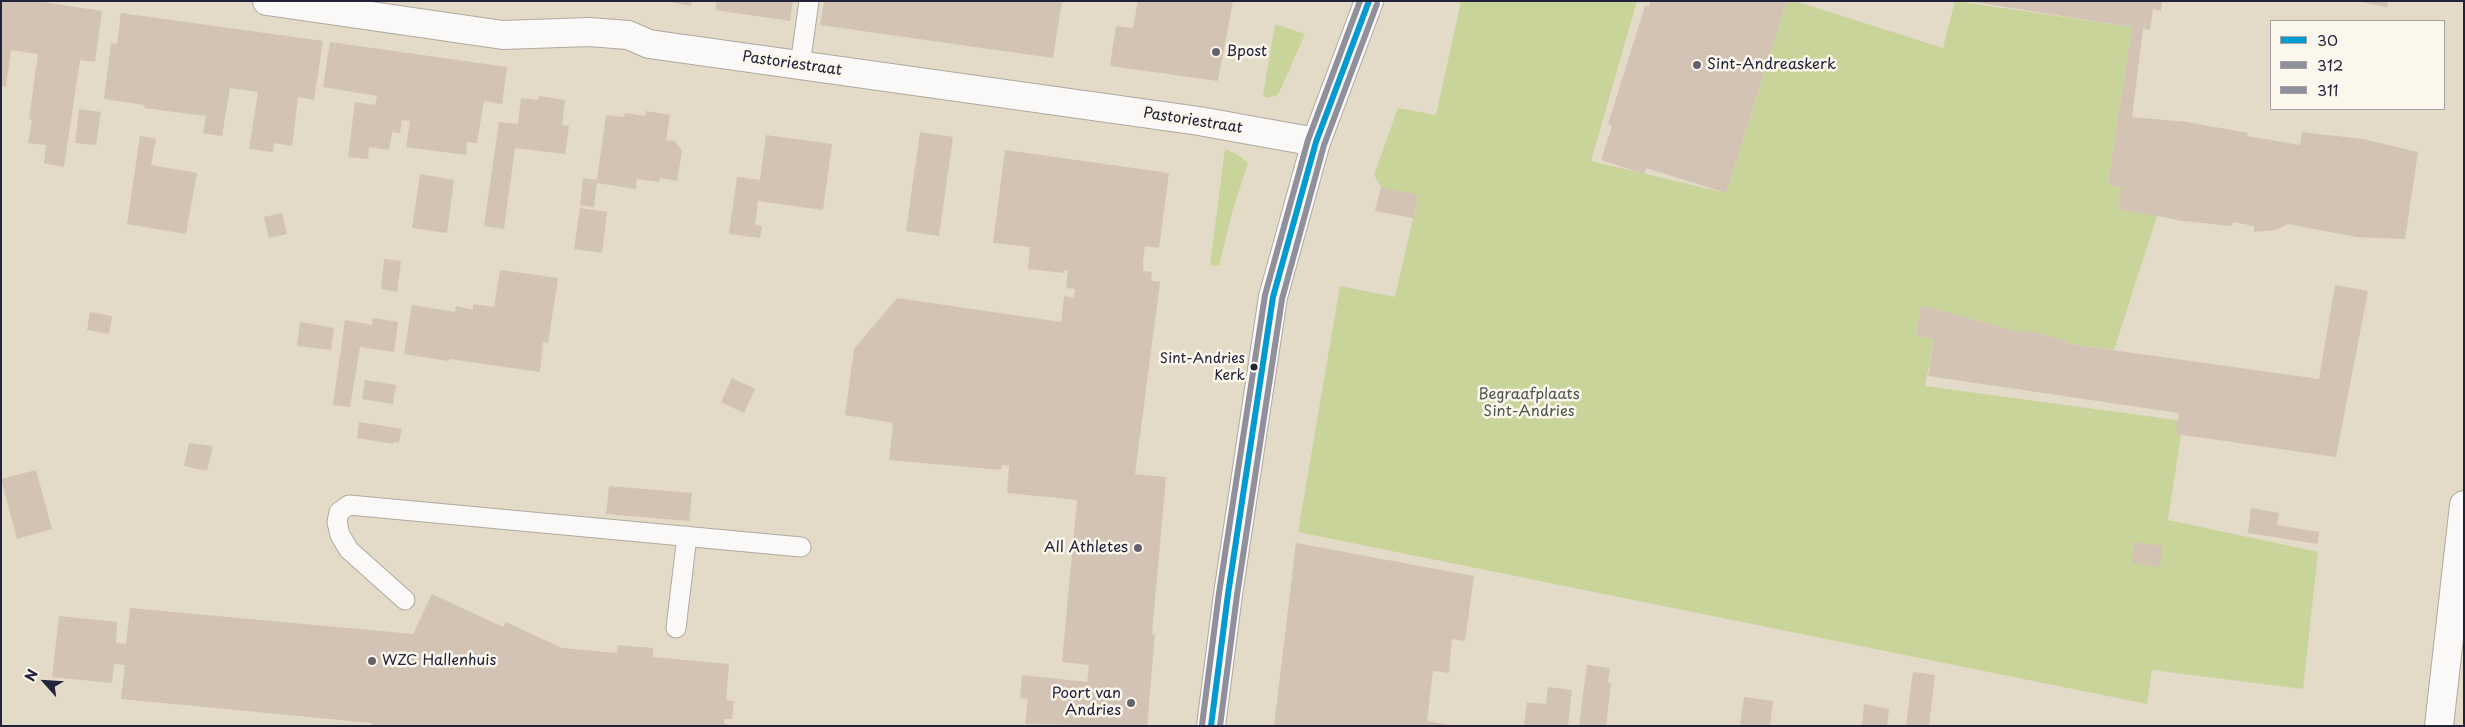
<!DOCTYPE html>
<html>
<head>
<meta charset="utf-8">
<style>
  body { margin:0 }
  #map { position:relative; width:2465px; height:727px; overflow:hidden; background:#e3dac8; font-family:"Playpen Sans",sans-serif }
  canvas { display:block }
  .frame { position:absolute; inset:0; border:2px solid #22223b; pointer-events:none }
  .legend { position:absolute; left:2270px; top:20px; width:175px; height:90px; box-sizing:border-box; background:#fbf7ec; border:1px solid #a4a2a5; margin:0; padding:6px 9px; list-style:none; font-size:15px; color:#22223b }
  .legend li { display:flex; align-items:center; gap:10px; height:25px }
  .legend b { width:25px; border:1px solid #a4a2a5 }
  .north { position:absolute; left:20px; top:657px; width:50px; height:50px; -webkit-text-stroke:4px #fbf7ec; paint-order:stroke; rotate:296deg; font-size:14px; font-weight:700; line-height:20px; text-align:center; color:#22223b }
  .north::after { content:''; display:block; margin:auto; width:18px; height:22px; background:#22223b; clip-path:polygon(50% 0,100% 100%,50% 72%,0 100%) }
</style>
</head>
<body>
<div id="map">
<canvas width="2465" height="727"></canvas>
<div class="frame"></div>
<ul class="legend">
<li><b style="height:6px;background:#0399d1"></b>30</li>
<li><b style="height:6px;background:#90909d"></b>312</li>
<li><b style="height:6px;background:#90909d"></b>311</li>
</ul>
<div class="north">N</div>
</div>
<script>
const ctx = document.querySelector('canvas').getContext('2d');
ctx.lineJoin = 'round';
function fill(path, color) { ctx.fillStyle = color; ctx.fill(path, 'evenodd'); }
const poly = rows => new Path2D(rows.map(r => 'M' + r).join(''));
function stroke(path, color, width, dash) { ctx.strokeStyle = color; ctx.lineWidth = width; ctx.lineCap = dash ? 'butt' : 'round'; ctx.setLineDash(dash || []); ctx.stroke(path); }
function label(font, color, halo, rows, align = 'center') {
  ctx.font = font + ' "Playpen Sans",sans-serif'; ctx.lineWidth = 5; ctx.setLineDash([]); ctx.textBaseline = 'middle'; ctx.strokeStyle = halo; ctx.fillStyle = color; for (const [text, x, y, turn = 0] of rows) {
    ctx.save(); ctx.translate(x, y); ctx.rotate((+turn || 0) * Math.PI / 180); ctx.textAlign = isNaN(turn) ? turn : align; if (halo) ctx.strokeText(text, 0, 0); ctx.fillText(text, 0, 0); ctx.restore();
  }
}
const green = poly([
  [1461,1,1637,1,1591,161,1726,193,1787,1,1795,1,1943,48,1955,1,2132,27,2108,184,2121,188,2118,209,2157,216,2114,350,2069,344,2066,341,2027,330,2026,333,2015,331,1921,305,1916,336,1934,339,1925,386,2183,421,2168,520,2318,552,2303,689,2152,670,2147,704,1298,532,1340,286,1395,297,1418,196,1381,187,1374,175,1398,108,1436,115],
  [1275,24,1305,34,1278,95,1266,98,1263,95],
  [1225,149,1238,155,1248,163,1233,209,1219,266,1210,265]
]);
const building = poly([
  [1,1,36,1,102,11,95,62,80,60,64,167,44,163,46,145,28,143,32,120,29,119,38,54,11,50,6,87,1,86],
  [665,1,692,1,691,6],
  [717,1,793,1,790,21,715,10],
  [824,1,1062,1,1053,58,820,25],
  [1138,1,1233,1,1218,81,1110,66,1116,26,1133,28],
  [1650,1,1787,1,1726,193,1646,168,1644,174,1601,160,1612,126,1608,124,1645,6,1649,6],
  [1967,1,2162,1,2161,11,2153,9,2150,30,2143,29,2132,117,2187,122,2248,133,2247,136,2300,145,2302,132,2363,139,2418,152,2405,239,2356,237,2288,224,2276,230,2254,232,2254,226,2233,222,2232,226,2183,221,2118,209,2121,188,2108,184,2132,27],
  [2356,1,2388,1,2387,7],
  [121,13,323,41,314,100,298,97,292,146,274,143,273,152,249,149,258,92,230,88,222,136,203,133,206,116,144,108,145,105,104,99,111,43,117,44],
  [330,42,507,67,502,104,484,101,477,143,467,142,466,155,406,147,410,121,402,120,400,133,392,132,389,150,369,147,368,159,348,157,355,102,375,105,377,96,323,87],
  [539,96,565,100,562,125,569,126,565,154,515,148,504,229,484,226,499,122,518,124,521,98,538,100],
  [79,109,101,112,96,145,75,143],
  [646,111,670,115,666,140,675,141,682,151,677,181,660,178,659,182,637,179,636,189,597,183,594,207,580,205,583,178,597,180,606,115,624,117,625,113,645,116],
  [920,132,953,137,939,236,906,231],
  [766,135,832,144,823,210,758,201,755,225,762,226,760,238,729,234,737,177,760,180],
  [140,136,156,139,151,165,197,173,186,234,127,224],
  [1005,150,1169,173,1159,248,1145,246,1143,262,1143,271,1152,272,1151,281,1160,282,1135,474,1166,477,1152,634,1155,634,1147,726,1025,724,1028,699,1020,698,1022,675,1087,682,1089,665,1062,662,1077,500,1007,493,1009,466,1002,465,1001,470,889,460,893,423,845,415,854,349,897,298,1061,322,1064,296,1074,298,1075,289,1066,288,1068,271,1064,270,1064,273,1028,269,1030,247,993,243],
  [420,174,454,180,447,233,412,228],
  [1381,187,1418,195,1413,218,1375,211],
  [580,208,607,212,602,253,574,249],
  [282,213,287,234,269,238,264,217],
  [384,259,401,261,397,292,381,289],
  [500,270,558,278,548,343,543,342,540,372,450,359,449,361,404,354,412,305,455,312,456,306,473,310,473,304,494,307],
  [2335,285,2368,291,2336,457,2176,434,2179,413,1928,376,1934,339,1916,336,1921,305,2015,331,2026,333,2027,330,2066,341,2069,344,2319,379],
  [90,312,112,316,109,334,87,330],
  [373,318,398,322,394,352,360,347,350,407,333,405,345,320,372,325],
  [300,322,334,328,331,350,297,346],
  [732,378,755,389,744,413,721,402],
  [365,380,396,385,393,404,362,399],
  [359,422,402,429,399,443,394,442,394,444,357,438],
  [189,443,213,446,207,471,184,466],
  [36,470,52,529,17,539,1,479],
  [609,486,692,493,689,521,606,514],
  [2251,508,2279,513,2277,525,2319,532,2318,544,2248,533],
  [2135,542,2162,546,2160,567,2132,563],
  [1296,543,1474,576,1465,641,1452,639,1449,673,1433,671,1427,721,1454,726,1274,726],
  [432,594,503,627,506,622,562,648,617,653,618,645,653,648,653,657,729,664,726,700,734,701,732,719,724,719,724,723,730,726,370,726,372,723,121,699,125,665,114,664,112,683,52,677,59,616,117,622,116,643,126,644,130,608,413,634],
  [1587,665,1610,668,1608,682,1611,683,1606,726,1579,726],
  [1913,672,1935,675,1929,726,1906,726],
  [1548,687,1572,690,1568,726,1524,726,1527,702,1546,704],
  [1744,697,1773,701,1770,726,1740,726],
  [1864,704,1889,709,1887,726,1862,726]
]);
const service = poly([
  [800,65,809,1],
  [405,600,349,550,340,535,337,522,339,512,349,505,801,547],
  [676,628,687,536]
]);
const minor = poly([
  [267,1,503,35,589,32,628,35,649,44,1199,121,1316,142],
  [2439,726,2464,505]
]);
const secondary = poly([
  [1211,726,1228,594,1273,297,1316,142,1369,1]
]);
const bus1 = poly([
  [1211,726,1228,594,1273,297,1316,142,1369,1]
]);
const bus2 = poly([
  [1220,726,1237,595,1282,299,1324,145,1377,4]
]);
const bus3 = poly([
  [1202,725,1219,593,1265,295,1308,140,1360,1]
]);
const markers = [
  [1216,52,5,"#66626c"],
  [1697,65,5,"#66626c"],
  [1254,367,4.5,"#22223b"],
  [1138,548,5,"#66626c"],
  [372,661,5,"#66626c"],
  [1131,703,5,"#66626c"]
];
const busNames = [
  ["Sint-Andries",1245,359],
  ["Kerk",1245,376]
];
const poiNames = [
  ["Bpost",1226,52],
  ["Sint-Andreaskerk",1707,65],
  ["All Athletes",1128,548,"right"],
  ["WZC Hallenhuis",382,661],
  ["Poort van",1121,694,"right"],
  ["Andries",1121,711,"right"]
];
const streetNames = [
  ["Pastoriestraat",792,64,8],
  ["Pastoriestraat",1193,121,9]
];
const parkNames = [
  ["Begraafplaats",1529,395],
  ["Sint-Andries",1529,412]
];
fill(green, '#c9d49b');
fill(building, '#d3c3b4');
stroke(service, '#afa9a0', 21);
stroke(minor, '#afa9a0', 30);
stroke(secondary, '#afa9a0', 30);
stroke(service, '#fbf9f7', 19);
stroke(minor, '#fbf9f7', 28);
stroke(secondary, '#fbf9f7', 28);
stroke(bus1, '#0399d1', 6);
stroke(bus2, '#90909d', 6);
stroke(bus3, '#90909d', 6);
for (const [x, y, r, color] of markers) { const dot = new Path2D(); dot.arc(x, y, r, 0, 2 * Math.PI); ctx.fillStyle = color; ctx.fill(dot); stroke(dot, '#fbf7ec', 2); }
label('14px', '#22223b', '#fbf7ec', busNames, 'right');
label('15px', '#22223b', '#fbf7ec', poiNames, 'left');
label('15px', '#22223b', '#fbf7ec', streetNames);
label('15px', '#4e564d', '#fbf7ec', parkNames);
</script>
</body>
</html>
